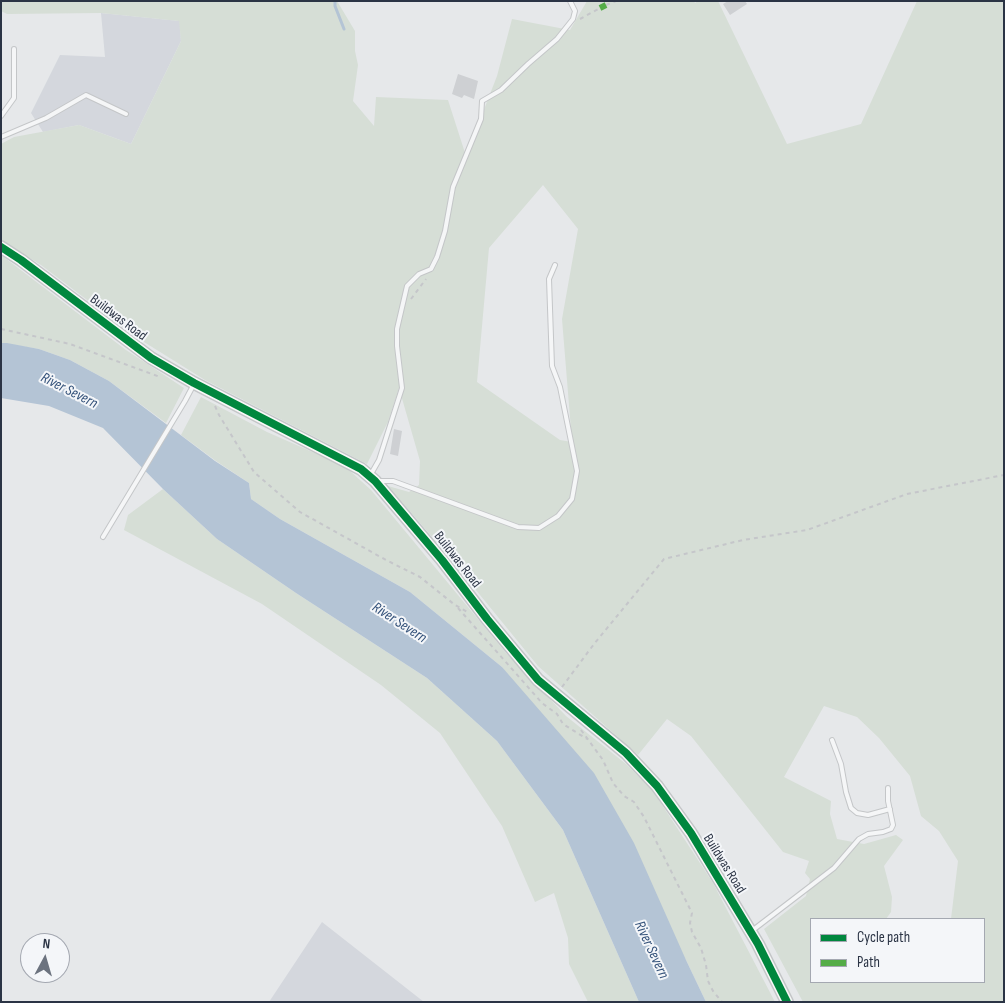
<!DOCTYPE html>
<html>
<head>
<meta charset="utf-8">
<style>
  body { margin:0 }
  #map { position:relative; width:1005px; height:1003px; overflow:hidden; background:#e6e8ea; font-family:"Sofia Sans Condensed",sans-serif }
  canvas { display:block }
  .frame { position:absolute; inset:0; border:2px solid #2b3445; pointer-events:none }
  .legend { position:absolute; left:810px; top:918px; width:175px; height:65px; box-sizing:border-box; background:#f4f6f9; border:1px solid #a4a8b1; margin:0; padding:6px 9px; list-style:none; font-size:15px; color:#2b3445 }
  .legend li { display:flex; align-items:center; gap:10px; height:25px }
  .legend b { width:25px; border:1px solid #a4a8b1 }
  .north { position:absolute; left:20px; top:933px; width:50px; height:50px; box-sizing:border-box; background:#f4f6f9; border:1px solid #a4a8b1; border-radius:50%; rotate:6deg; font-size:14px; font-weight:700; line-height:20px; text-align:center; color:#2b3445 }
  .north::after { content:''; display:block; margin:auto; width:18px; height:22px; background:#6c737f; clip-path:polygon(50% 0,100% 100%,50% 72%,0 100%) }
</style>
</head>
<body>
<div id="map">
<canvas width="1005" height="1003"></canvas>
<div class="frame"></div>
<ul class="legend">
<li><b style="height:6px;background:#00873e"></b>Cycle path</li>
<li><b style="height:6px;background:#54ac47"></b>Path</li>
</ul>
<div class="north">N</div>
</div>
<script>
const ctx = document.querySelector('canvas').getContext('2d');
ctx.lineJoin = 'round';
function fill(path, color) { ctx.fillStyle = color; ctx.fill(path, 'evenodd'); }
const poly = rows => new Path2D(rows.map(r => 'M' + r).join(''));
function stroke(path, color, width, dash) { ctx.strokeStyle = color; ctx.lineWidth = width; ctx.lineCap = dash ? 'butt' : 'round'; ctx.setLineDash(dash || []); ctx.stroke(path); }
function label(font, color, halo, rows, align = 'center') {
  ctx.font = font + ' "Sofia Sans Condensed",sans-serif'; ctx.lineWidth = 4; ctx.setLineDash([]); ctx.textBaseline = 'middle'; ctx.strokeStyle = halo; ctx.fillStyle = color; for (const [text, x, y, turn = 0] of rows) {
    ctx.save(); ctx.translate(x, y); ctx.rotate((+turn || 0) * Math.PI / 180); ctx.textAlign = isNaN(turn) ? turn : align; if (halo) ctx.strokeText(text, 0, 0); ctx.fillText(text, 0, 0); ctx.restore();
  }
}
const built = poly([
  [101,13,180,21,181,41,131,144,79,125,43,132,31,113,60,55,105,57],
  [322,922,424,1002,269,1002]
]);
const green = poly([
  [1,1,337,1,355,31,355,51,358,65,353,101,374,126,376,97,448,100,466,156,497,76,512,19,570,30,587,1,694,1,695,3,698,1,718,1,787,144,861,124,917,1,1004,1,1004,1002,803,1002,764,929,806,896,810,879,805,873,809,861,783,852,691,736,667,719,638,755,538,666,440,546,388,486,409,492,419,485,420,461,399,388,388,422,367,464,205,380,136,337,41,265,1,240,1,144,14,137,79,125,131,144,181,41,179,21,101,13,7,14,1,11],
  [543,185,578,229,562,319,572,442,560,440,477,382,489,248],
  [824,706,857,717,879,738,910,776,921,816,939,831,958,861,951,919,984,919,984,982,811,982,811,919,886,919,891,912,892,897,884,866,903,840,896,835,864,844,837,839,830,814,831,801,784,777],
  [1,255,126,350,184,388,166,423,109,381,70,360,39,349,1,343],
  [201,397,267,432,333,461,350,471,371,490,506,653,566,716,626,764,653,791,713,883,775,1002,706,1002,686,960,502,667,410,592,280,519,251,499,249,483,216,461,181,435],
  [163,489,217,539,296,593,427,678,497,741,563,830,639,1002,588,1002,569,964,568,938,554,893,535,902,502,826,440,733,381,685,262,604,124,530,128,515]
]);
const water = poly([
  [1,343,7,343,39,349,70,360,109,381,215,461,249,483,251,499,280,519,410,592,502,667,594,773,634,843,686,960,706,1002,639,1002,563,830,497,741,427,678,296,593,217,539,163,489,103,428,49,406,1,398]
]);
const stream = poly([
  [335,1,335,6,344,29]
]);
const building = poly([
  [728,1,745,1,747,4,730,15,723,4],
  [458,74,478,81,474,99,464,95,462,98,452,94],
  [394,429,402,431,398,456,390,454]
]);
const path = poly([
  [606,5,616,1],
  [580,19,600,8],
  [411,299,426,279],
  [1,329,70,344,160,377],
  [215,406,219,415,254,472,300,512,386,560,420,577,455,605,469,613],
  [458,608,542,703,557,714,563,724,587,739],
  [562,687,594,644,664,559,743,540,807,530,907,494,1004,475],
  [581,730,603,760,613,783,624,796,634,802,644,817,692,913,690,923,692,932,701,948,706,965,708,981,713,991,722,1002]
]);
const lane = poly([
  [1,116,14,98,14,49],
  [1,137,46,118,86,95,126,114],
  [371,474,379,460,402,388,397,346,397,329,407,286,419,274,431,269,437,257,445,231,453,187,481,119,482,101,501,90,528,64,557,39,573,19,575,11,570,1],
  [378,481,393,481,518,527,539,528,558,516,572,499,577,471,560,387,552,366,549,279,555,265],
  [103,537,185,401,194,384],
  [832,740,841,764,846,792,851,808,857,813,868,815,890,809],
  [753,930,834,868,859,839,868,834,883,832,891,829,893,825,888,801,888,788]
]);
const secondary = poly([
  [1,247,21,260,151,358,194,383,361,469,375,481,442,560,487,619,538,680,626,753,657,786,691,833,758,944,787,1002]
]);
const quiet = poly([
  [600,8,606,5]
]);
const cycleway = poly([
  [1,247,21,260,151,358,194,383,361,469,375,481,442,560,487,619,538,680,626,753,657,786,691,833,758,944,787,1002]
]);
const streetNames = [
  ["Buildwas Road",118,318,37],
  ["Buildwas Road",457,560,52],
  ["Buildwas Road",724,864,58]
];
const waterNames = [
  ["River Severn",69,391,27],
  ["River Severn",399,623,33],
  ["River Severn",651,950,65]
];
fill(built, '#d4d7dd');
fill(green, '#d6ded6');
fill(water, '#b4c4d5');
stroke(stream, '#b4c4d5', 3);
fill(building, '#ced0d3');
stroke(lane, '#c4c6c8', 6);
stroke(secondary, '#c4c6c8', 14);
stroke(path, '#c5c6ca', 2, [4, 4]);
stroke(lane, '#f5f6f7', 4);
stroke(secondary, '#f8f8f8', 11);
stroke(quiet, '#54ac47', 6, [12, 6]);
stroke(cycleway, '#00873e', 8);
label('14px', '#2b3445', '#f4f6f9', streetNames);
label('italic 15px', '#34527a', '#f4f6f9', waterNames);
</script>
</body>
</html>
